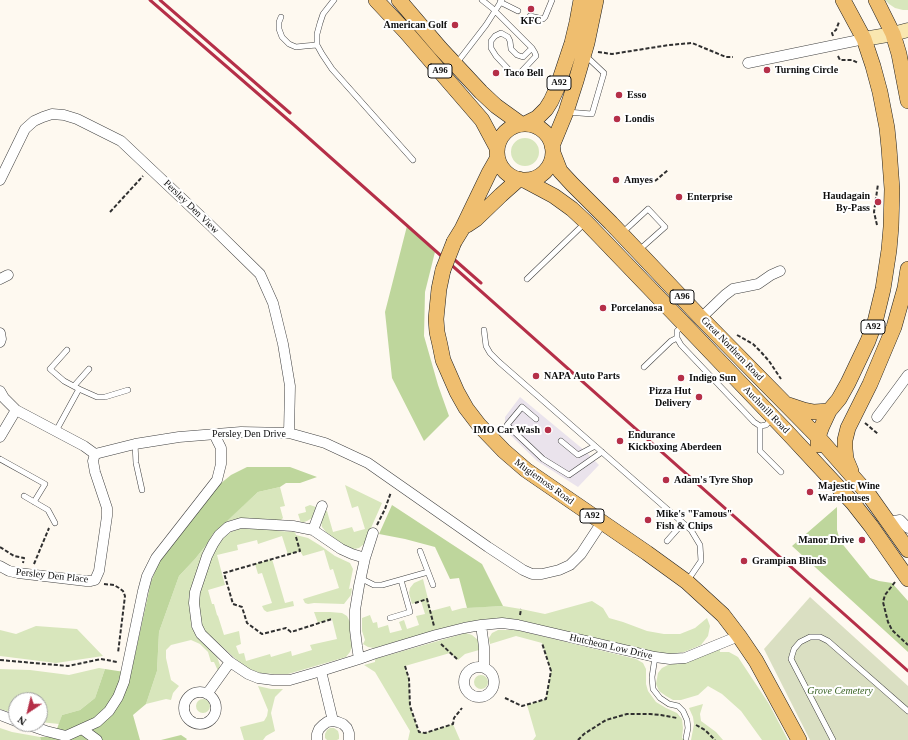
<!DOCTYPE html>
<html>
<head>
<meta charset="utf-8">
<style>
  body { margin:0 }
  #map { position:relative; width:908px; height:740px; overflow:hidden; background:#fef9f0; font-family:"Times New Roman",serif }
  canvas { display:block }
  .north { position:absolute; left:8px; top:692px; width:40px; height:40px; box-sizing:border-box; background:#fff; border:1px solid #9f9f9f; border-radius:50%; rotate:215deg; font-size:11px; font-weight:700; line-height:16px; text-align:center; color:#0e0e0e }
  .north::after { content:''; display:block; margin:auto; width:14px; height:18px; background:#b52f48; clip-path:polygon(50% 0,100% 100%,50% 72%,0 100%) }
</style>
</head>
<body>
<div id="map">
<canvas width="908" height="740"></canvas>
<div class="north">N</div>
</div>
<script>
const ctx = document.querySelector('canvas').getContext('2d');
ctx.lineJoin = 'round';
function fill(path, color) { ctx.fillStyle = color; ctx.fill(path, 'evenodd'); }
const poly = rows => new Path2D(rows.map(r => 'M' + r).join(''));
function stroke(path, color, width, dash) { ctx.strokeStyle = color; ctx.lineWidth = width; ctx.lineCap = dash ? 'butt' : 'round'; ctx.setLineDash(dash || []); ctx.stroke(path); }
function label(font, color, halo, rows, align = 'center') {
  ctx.font = font + ' "Times New Roman",serif'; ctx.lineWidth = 4; ctx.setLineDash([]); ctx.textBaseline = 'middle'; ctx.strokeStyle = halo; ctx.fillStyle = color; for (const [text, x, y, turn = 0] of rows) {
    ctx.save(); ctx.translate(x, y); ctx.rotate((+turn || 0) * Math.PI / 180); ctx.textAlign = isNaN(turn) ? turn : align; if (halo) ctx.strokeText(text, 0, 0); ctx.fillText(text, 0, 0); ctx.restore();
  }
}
const industrial = poly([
  [520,397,584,450,599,465,578,487,537,461,505,430,505,417]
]);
const green = poly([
  [885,0,908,0,908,10,903,10,895,8,889,4],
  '511 152a14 14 0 1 1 28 0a14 14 0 1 1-28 0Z',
  [345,485,382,503,364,544,359,548,354,549,346,547,326,532,322,527,321,522,325,511,327,511,333,532,352,527,354,532,365,529,358,506,352,508],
  [280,487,285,506,280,507,283,518,280,521,235,519,224,523,258,492],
  [310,505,316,507,312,518,307,521,301,523,298,514,306,512,305,507],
  [242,528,272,528,279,531,295,532,296,535,308,538,321,546,335,556,350,563,353,569,349,589,352,588,351,595,344,604,314,603,308,604,305,603,303,599,339,588,333,569,330,570,324,550,303,556,300,551,288,555,282,536,258,544,257,540,237,545,238,550,217,555,225,585,208,590,212,604,214,604,217,615,218,616,224,635,239,631,241,644,236,646,239,654,244,653,246,661,270,654,271,657,291,651,292,656,312,650,310,645,337,639,332,619,318,623,314,612,330,612,342,613,347,616,350,622,350,635,352,647,350,652,346,657,288,674,274,674,260,673,249,669,238,661,205,631,201,623,197,603,210,558,223,538,231,532],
  [207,544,191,591,192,617,191,626,198,638,217,657,220,665,218,671,214,662,211,662,208,652,200,644,191,640,171,645,166,650,166,658,171,680,179,686,173,693,171,700,166,699,146,704,157,671,159,632,179,576,195,559],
  [272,559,285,603,293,601,294,606,267,612,264,610,262,606,272,603,262,573,258,574,255,564],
  [423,579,431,611,450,606,452,611,463,608,503,606,521,609,545,614,592,601,603,608,609,618,623,622,647,631,664,634,680,634,695,628,707,618,710,626,708,636,701,645,684,652,670,654,655,653,519,620,502,619,480,620,462,623,374,648,368,647,363,644,365,640,362,631,362,618,370,615,373,623,377,622,378,628,388,625,390,633,402,630,399,622,404,620,407,629,419,625,416,616,425,614,421,601,412,604,409,593,410,588,414,583],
  [36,626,77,629,103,656,56,663,0,656,0,630,16,634],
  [498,630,517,630,636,659,643,663,646,669,646,684,648,691,656,702,666,708,677,713,682,719,683,728,682,738,685,740,533,740,536,736,527,705,546,699,551,671,542,643,516,636,490,644,489,638,492,633],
  [466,633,472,635,478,640,479,650,465,654,458,660,450,653,405,666,409,679,410,706,419,732,425,733,453,724,460,740,408,740,410,731,375,672,364,665,375,662,375,659],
  [720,649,720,652,729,652,738,657,769,704,788,740,762,740,741,711,722,694,708,686,698,695,681,700,673,700,666,696,659,691,656,684,658,673,662,668,668,665,686,662,698,658,713,651],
  [99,668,105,669,95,698,80,710,62,715,59,724,40,722,40,700,16,700,16,714,0,709,0,669,30,670,69,675],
  '474 682a7 7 0 1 1 14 0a7 7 0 1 1-14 0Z',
  [258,686,271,689,283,689,275,697,271,713,275,731,266,736,263,740,244,740,240,727,264,721,267,716,268,710],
  '196 706a7 7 0 1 1 14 0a7 7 0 1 1-14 0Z',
  [703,704,700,714,701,721,716,732,723,740,691,740,694,724,693,717,689,708],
  [0,728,12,732,40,737,41,740,0,740],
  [330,728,334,728,338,731,339,735,339,739,337,740,327,740,325,738,325,734,327,730]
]);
const forest = poly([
  [407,226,435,252,425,292,424,336,438,385,449,416,424,441,392,378,385,312],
  [247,467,290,467,317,477,300,483,286,483,280,487,258,492,213,534,207,544,195,559,179,576,159,632,157,671,146,704,133,715,140,740,41,740,40,737,54,737,62,715,80,710,95,698,105,669,131,673,151,582,160,559,220,484,231,475],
  [392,505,482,564,503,606,467,608,459,578,450,579,435,547,405,539,379,534],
  [837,507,837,530,840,541,870,578,879,581,892,583,908,601,908,652,792,546],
  [181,735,187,739,186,740,161,740]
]);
const cemetery = poly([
  [810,597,908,686,908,740,810,740,764,649]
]);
const path = poly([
  [833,36,832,33,836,30,839,22],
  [598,52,612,54,669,45,692,43,726,57,733,57],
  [838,56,840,60,852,60,858,63],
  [655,181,668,170],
  [110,212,143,176],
  [877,225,874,212,878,184],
  [737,335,753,344,761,352,769,361,781,379],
  [865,423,878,434],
  [377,525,385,509,391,492],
  [296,537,300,551,224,573,233,604,242,607,247,623,262,634,286,628,291,632,332,619],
  [0,547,14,556,24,558,23,563],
  [34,564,49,528],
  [895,582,885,595,883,602,888,622,892,630,908,645],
  [104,584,114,585,119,588,123,591,125,596,118,653],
  [415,603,427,599,434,626],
  [520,615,521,609],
  [441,644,458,660],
  [0,660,68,666,101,659,117,662],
  [405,666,409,679,410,706,419,732,425,733,453,724,454,718,462,708],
  [505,698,522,706,546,699,551,671,542,643],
  [696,725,705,730,715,740],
  [578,740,584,734,606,720,627,714,650,714,661,715,677,718]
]);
const lane = poly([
  [334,0,323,14,320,23,317,34,317,45,322,54,332,69,413,160],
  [482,0,492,8,532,48,535,53,536,56,520,73,517,75,512,73,496,56,491,48,491,41,495,36,501,33,508,37,510,41,511,49,517,55,523,57,532,48],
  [500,2,518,11],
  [530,16,543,19,545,17,552,0],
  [281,17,279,22,279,29,282,37,289,44,296,47,305,46,317,45],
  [456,64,486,25,502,0],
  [567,112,592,114,604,73,586,56],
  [622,233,648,209,665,227,638,251],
  [527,279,585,223],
  [683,325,677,331,677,338,681,345,754,422,760,426,766,425,773,418],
  [484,330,486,346,490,353,499,362,691,530,700,545,701,561,688,580],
  [67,350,50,369,64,381,79,389,97,397,105,397,128,390],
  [644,367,671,341,677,338],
  [74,386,89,369],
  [536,419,522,407,507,425,543,459,569,475,602,452],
  [760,426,760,451,781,472],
  [56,431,79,389],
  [561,441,578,455,595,446],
  [135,444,136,463,142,490],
  [0,459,45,484,34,502],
  [24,496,48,510,55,523],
  [667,541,683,523],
  [420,551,433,585],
  [360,578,374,585,382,585,428,572],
  [390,618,410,612,401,580],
  [655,657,652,677,653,689,660,698,669,704,678,706,683,711,687,720,688,728,686,738],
  [833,740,791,659,794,649,800,642,810,637,820,637,828,641,908,711]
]);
const street = poly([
  [748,63,864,39],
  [0,180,25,129,34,121,43,117,52,114,64,115,77,119,121,141,210,225,260,274,273,303,283,344,290,386,289,433],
  [0,279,8,275],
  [701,318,725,295,733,289,758,284,771,275,780,271],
  [0,333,1,339,0,342],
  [0,391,4,398,16,410,84,446,95,454,135,444,179,437,241,432,289,433,325,443,368,463,488,547,523,570,532,574,542,574,559,570,570,565,581,554,602,522],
  [877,417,908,375],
  [0,437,16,410],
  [889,522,900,520,908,528],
  [313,530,322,506],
  [365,558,352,554,341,549,313,530,293,526,241,523,228,527,219,535,213,544,207,556,195,592,194,603,197,626,201,634,230,662,248,674,258,678,273,680,290,680,321,671,359,659,373,654,436,635,464,628,481,625,502,623,518,625,655,657,670,659,685,658,739,636],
  [0,566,9,571,18,573,86,581,91,581,95,580,99,571,107,516,107,508,95,472,93,461,95,454],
  [481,625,484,647,484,668],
  [359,659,357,646,355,630,355,610,359,586,365,558,373,533],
  '464 682a15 15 0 1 1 30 0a15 15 0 1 1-30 0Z',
  [321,671,333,721],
  '184 708a16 16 0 1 1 32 0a16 16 0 1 1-32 0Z',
  [207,694,230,662],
  [0,715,16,721],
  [26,724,46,731,66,736,97,722,109,711,118,697,124,682,143,591,147,576,156,558,217,480,221,464,221,448,214,434],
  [82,729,97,740],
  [317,740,317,734,319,729,323,725,327,722,333,721,338,722,343,724,347,728,349,733,349,740]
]);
const secondary = poly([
  [864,39,893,34,908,30]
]);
const primary = poly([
  [376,0,406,32,482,120,497,148],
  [399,0,440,48,481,92,496,106,521,124],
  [876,0,893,34,899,54,908,101],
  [525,124,537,118,546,109,551,101,557,88,572,43,577,22,581,0],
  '497 152a28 28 0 1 1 56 0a28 28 0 1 1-56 0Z',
  [552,146,566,112,576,81,587,43,596,0],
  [553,153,560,171,572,184,611,223,701,318,818,437,869,495,908,550],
  [524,180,554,196,572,209,586,222,684,324,788,433,853,503,871,526,908,579],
  [467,225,476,219,501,195,519,179],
  [454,242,462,229,489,173,497,159],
  [443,270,439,289,436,319,437,332,440,345,443,360,457,392,466,408,479,425,504,451,526,470,647,553,687,582,723,615,739,636,756,661,799,740],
  [789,405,804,410,814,412,829,411],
  [818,445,818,437,822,426,829,411,839,399,848,383,868,341,875,322,883,289,889,250,891,227,892,189,889,148,887,128,880,92,873,66,864,39,843,0],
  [851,471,846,459,845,449,845,440,848,428,870,384,894,327,905,288,908,269]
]);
const rail = poly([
  [150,0,294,125,908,671],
  [160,0,290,113],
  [448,254,481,283]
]);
const primaryBridge = poly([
  [443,270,454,242]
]);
const markers = [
  [531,9,4,"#b52f48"],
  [455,25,4,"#b52f48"],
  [767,70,4,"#b52f48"],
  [496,73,4,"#b52f48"],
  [619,95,4,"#b52f48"],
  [617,119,4,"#b52f48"],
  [616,180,4,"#b52f48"],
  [679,197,4,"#b52f48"],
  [878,202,4,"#b52f48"],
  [603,308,4,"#b52f48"],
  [536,376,4,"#b52f48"],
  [681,378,4,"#b52f48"],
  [699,397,4,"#b52f48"],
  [548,430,4,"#b52f48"],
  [620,441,4,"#b52f48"],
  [666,480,4,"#b52f48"],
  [810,492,4,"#b52f48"],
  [648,520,4,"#b52f48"],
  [862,540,4,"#b52f48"],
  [744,561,4,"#b52f48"]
];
const shields = [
  [440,71,24],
  [559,83,24],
  [682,297,24],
  [873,327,24],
  [592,516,24]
];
const shieldNames = [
  ["A96",440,71],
  ["A92",559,83],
  ["A96",682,297],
  ["A92",873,327],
  ["A92",592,516]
];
const poiNames = [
  ["KFC",531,21,"center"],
  ["American Golf",447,25,"right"],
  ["Turning Circle",775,70],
  ["Taco Bell",504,73],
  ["Esso",627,95],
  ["Londis",625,119],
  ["Amyes",624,180],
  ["Haudagain",870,196,"right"],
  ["By-Pass",870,208,"right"],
  ["Enterprise",687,197],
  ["Porcelanosa",611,308],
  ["NAPA Auto Parts",544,376],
  ["Indigo Sun",689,378],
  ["Pizza Hut",691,391,"right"],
  ["Delivery",691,403,"right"],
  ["IMO Car Wash",540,430,"right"],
  ["Endurance",628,435],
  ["Kickboxing Aberdeen",628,447],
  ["Adam's Tyre Shop",674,480],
  ["Majestic Wine",818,486],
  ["Warehouses",818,498],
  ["Mike's \"Famous\"",656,514],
  ["Fish & Chips",656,526],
  ["Manor Drive",854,540,"right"],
  ["Grampian Blinds",752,561]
];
const streetNames = [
  ["Persley Den View",191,207,44],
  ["Great Northern Road",732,349,46],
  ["Auchmill Road",766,410,46],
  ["Persley Den Drive",249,434],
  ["Mugiemoss Road",544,482,36],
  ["Persley Den Place",52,576,6],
  ["Hutcheon Low Drive",611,647,13]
];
const parkNames = [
  ["Grove Cemetery",840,691]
];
fill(industrial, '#eae3ec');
fill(green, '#d8e6bc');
fill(forest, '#bed69c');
fill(cemetery, '#dadfc2');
stroke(lane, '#414141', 6);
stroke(street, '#414141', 11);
stroke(secondary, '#303030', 15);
stroke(primary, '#1f1f1f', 16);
stroke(path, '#303030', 2, [4, 2]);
stroke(lane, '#fff', 5);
stroke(street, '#fff', 10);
stroke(secondary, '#f9e7b0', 14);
stroke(primary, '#efbe6f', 15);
stroke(rail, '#b52f48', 3);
stroke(primaryBridge, '#1f1f1f', 16, []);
stroke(primaryBridge, '#efbe6f', 15);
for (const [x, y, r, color] of markers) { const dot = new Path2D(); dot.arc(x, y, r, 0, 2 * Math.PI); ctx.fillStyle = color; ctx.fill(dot); stroke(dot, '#fff', 1.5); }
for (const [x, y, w] of shields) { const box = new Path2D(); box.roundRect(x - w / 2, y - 7, w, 14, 3); ctx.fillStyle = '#fff'; ctx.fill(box); stroke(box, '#0e0e0e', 1); }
label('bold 9px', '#0e0e0e', null, shieldNames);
label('bold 10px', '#0e0e0e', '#fff', poiNames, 'left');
label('10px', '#0e0e0e', '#fff', streetNames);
label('italic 10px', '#386222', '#fff', parkNames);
</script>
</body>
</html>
